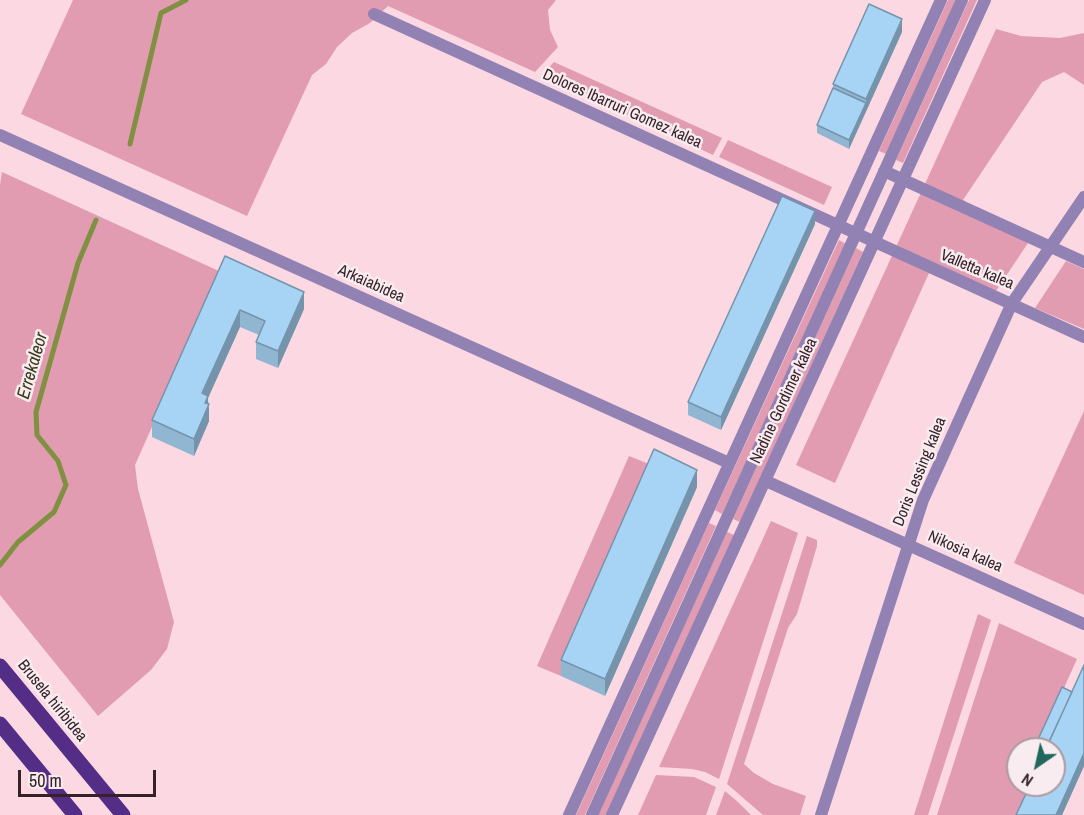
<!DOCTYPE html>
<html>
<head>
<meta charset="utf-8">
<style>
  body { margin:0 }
  #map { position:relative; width:1084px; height:815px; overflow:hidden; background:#fbd8e2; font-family:"Archivo Narrow",sans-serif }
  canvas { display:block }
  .north { position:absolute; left:1006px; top:737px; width:60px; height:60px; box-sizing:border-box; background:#f8ecf0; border:2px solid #aa9ba0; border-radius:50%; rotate:214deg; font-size:16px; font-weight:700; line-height:24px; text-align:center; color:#352127 }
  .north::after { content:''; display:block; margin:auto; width:21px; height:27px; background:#21675b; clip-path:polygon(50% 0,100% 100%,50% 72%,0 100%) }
  .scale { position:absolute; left:18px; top:770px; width:138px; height:27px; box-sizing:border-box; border:3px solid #352127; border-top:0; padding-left:8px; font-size:18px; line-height:21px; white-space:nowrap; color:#352127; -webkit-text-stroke:4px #f8ecf0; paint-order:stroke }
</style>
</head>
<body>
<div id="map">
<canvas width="1084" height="815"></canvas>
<div class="north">N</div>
<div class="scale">50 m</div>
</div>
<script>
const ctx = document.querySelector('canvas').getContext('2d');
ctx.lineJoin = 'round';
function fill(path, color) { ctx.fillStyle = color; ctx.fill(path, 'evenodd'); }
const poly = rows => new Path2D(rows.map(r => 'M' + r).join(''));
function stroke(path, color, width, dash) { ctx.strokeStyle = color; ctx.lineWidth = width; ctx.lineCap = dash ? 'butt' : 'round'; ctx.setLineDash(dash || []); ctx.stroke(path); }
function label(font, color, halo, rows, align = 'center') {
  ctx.font = font + ' "Archivo Narrow",sans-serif'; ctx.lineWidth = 5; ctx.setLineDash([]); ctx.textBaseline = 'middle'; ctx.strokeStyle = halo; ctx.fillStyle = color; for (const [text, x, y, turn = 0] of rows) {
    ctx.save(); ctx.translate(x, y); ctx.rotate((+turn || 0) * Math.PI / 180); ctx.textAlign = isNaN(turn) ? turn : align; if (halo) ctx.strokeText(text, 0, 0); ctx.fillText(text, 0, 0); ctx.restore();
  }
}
const green = poly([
  [73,0,556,0,548,10,550,30,558,47,535,72,388,6,370,23,352,33,337,47,326,64,312,75,247,216,21,114],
  [948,0,956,0,886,154,879,151],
  [969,0,977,0,903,163,896,160],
  [996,29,1021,36,1060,38,1084,33,1084,85,1064,72,1042,82,963,200,1028,243,990,300,929,273,835,483,796,465],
  [554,62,722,138,713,155,542,75],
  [728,140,832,187,824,205,719,157],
  [2,172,221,272,135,465,138,489,174,622,167,649,151,670,98,716,0,595,0,185],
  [839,240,846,244,722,514,715,510],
  [856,248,863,252,740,522,733,519],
  [1066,261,1084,269,1084,329,1035,308],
  [1084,411,1084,595,1014,563],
  [629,456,654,466,561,676,537,666],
  [771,521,798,533,719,779,705,772,692,769,659,767],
  [709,523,716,526,585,815,576,815],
  [727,532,734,535,607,815,598,815],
  [807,536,817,540,817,546,797,614,788,628,744,764,754,773,773,784,806,796,800,815,763,815,727,784],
  [978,614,991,620,928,815,914,815],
  [999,623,1077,659,1037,748,1038,749,1018,749,1018,785,1036,785,1022,815,937,815],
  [656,775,694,777,716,787,706,815,638,815],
  [725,791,738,802,751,815,716,815]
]);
const stream = poly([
  [130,144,161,13,186,0],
  [0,565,18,542,54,512,66,485,58,461,37,435,36,412,78,263,96,220]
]);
const pedestrian = poly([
  [374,14,1084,337],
  [884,171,1084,262],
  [592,815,962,0]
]);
const minor = poly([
  [0,135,729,463],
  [766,481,1084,624],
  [569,815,941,0],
  [612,815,985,0],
  [821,815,923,500,1012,303,1084,197]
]);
const primary = poly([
  [0,666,123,815],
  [0,724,75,815]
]);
const wall = poly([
  [902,32,849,149,817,133,817,125,833,88,833,84],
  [815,224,721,430,688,415,688,402],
  [225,256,304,309,278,368,256,359,256,342,259,335,240,327,208,398,209,421,194,456,152,437,152,420],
  [697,487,605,696,561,676,561,660],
  [1084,665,1084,766,1062,815,1016,815,1054,749,1038,749,1036,748,1036,744,1072,692]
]);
const shadedWall = poly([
  [902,19,902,32,849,149,849,140,866,103,866,99],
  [815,211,815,224,721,430,721,417],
  [304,292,304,309,278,368,278,351],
  [240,310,240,327,208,398,208,408,209,404,209,421,194,456,194,439,202,393],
  [697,470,697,487,605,696,605,679],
  [1084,753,1084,766,1062,815,1056,815]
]);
const building = poly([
  [869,4,902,19,866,99,833,84,869,4],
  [833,88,866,103,849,140,817,125,833,88],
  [782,196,815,211,721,417,688,402,782,196],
  [225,256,304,292,278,351,256,342,265,321,240,310,202,393,208,396,205,403,209,404,194,439,152,420,225,256],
  [654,449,697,470,605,679,561,660,654,449],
  [1084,665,1084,753,1056,815,1016,815,1030,785,1054,785,1054,749,1046,749,1084,665],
  [1062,687,1072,692,1046,748,1036,744,1062,687]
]);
const streetNames = [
  ["Dolores Ibarruri Gomez kalea",622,109,24],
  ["Valletta kalea",977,270,23],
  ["Arkaiabidea",371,284,24],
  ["Nadine Gordimer kalea",784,401,-65],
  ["Doris Lessing kalea",920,472,-68],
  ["Nikosia kalea",965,552,24],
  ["Brusela hiribidea",52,701,51]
];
const waterNames = [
  ["Errekaleor",33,366,-74]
];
fill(green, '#e19cb1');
stroke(stream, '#7f9040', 5);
stroke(pedestrian, '#9282b4', 12);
stroke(minor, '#9282b4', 12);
stroke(primary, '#532d86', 15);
fill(wall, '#90b6d2');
fill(shadedWall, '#7594ab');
fill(building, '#a7d4f4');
stroke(building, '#7594ab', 1.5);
label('16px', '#352127', '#f8ecf0', streetNames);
label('italic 18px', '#343b18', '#f8ecf0', waterNames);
</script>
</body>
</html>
